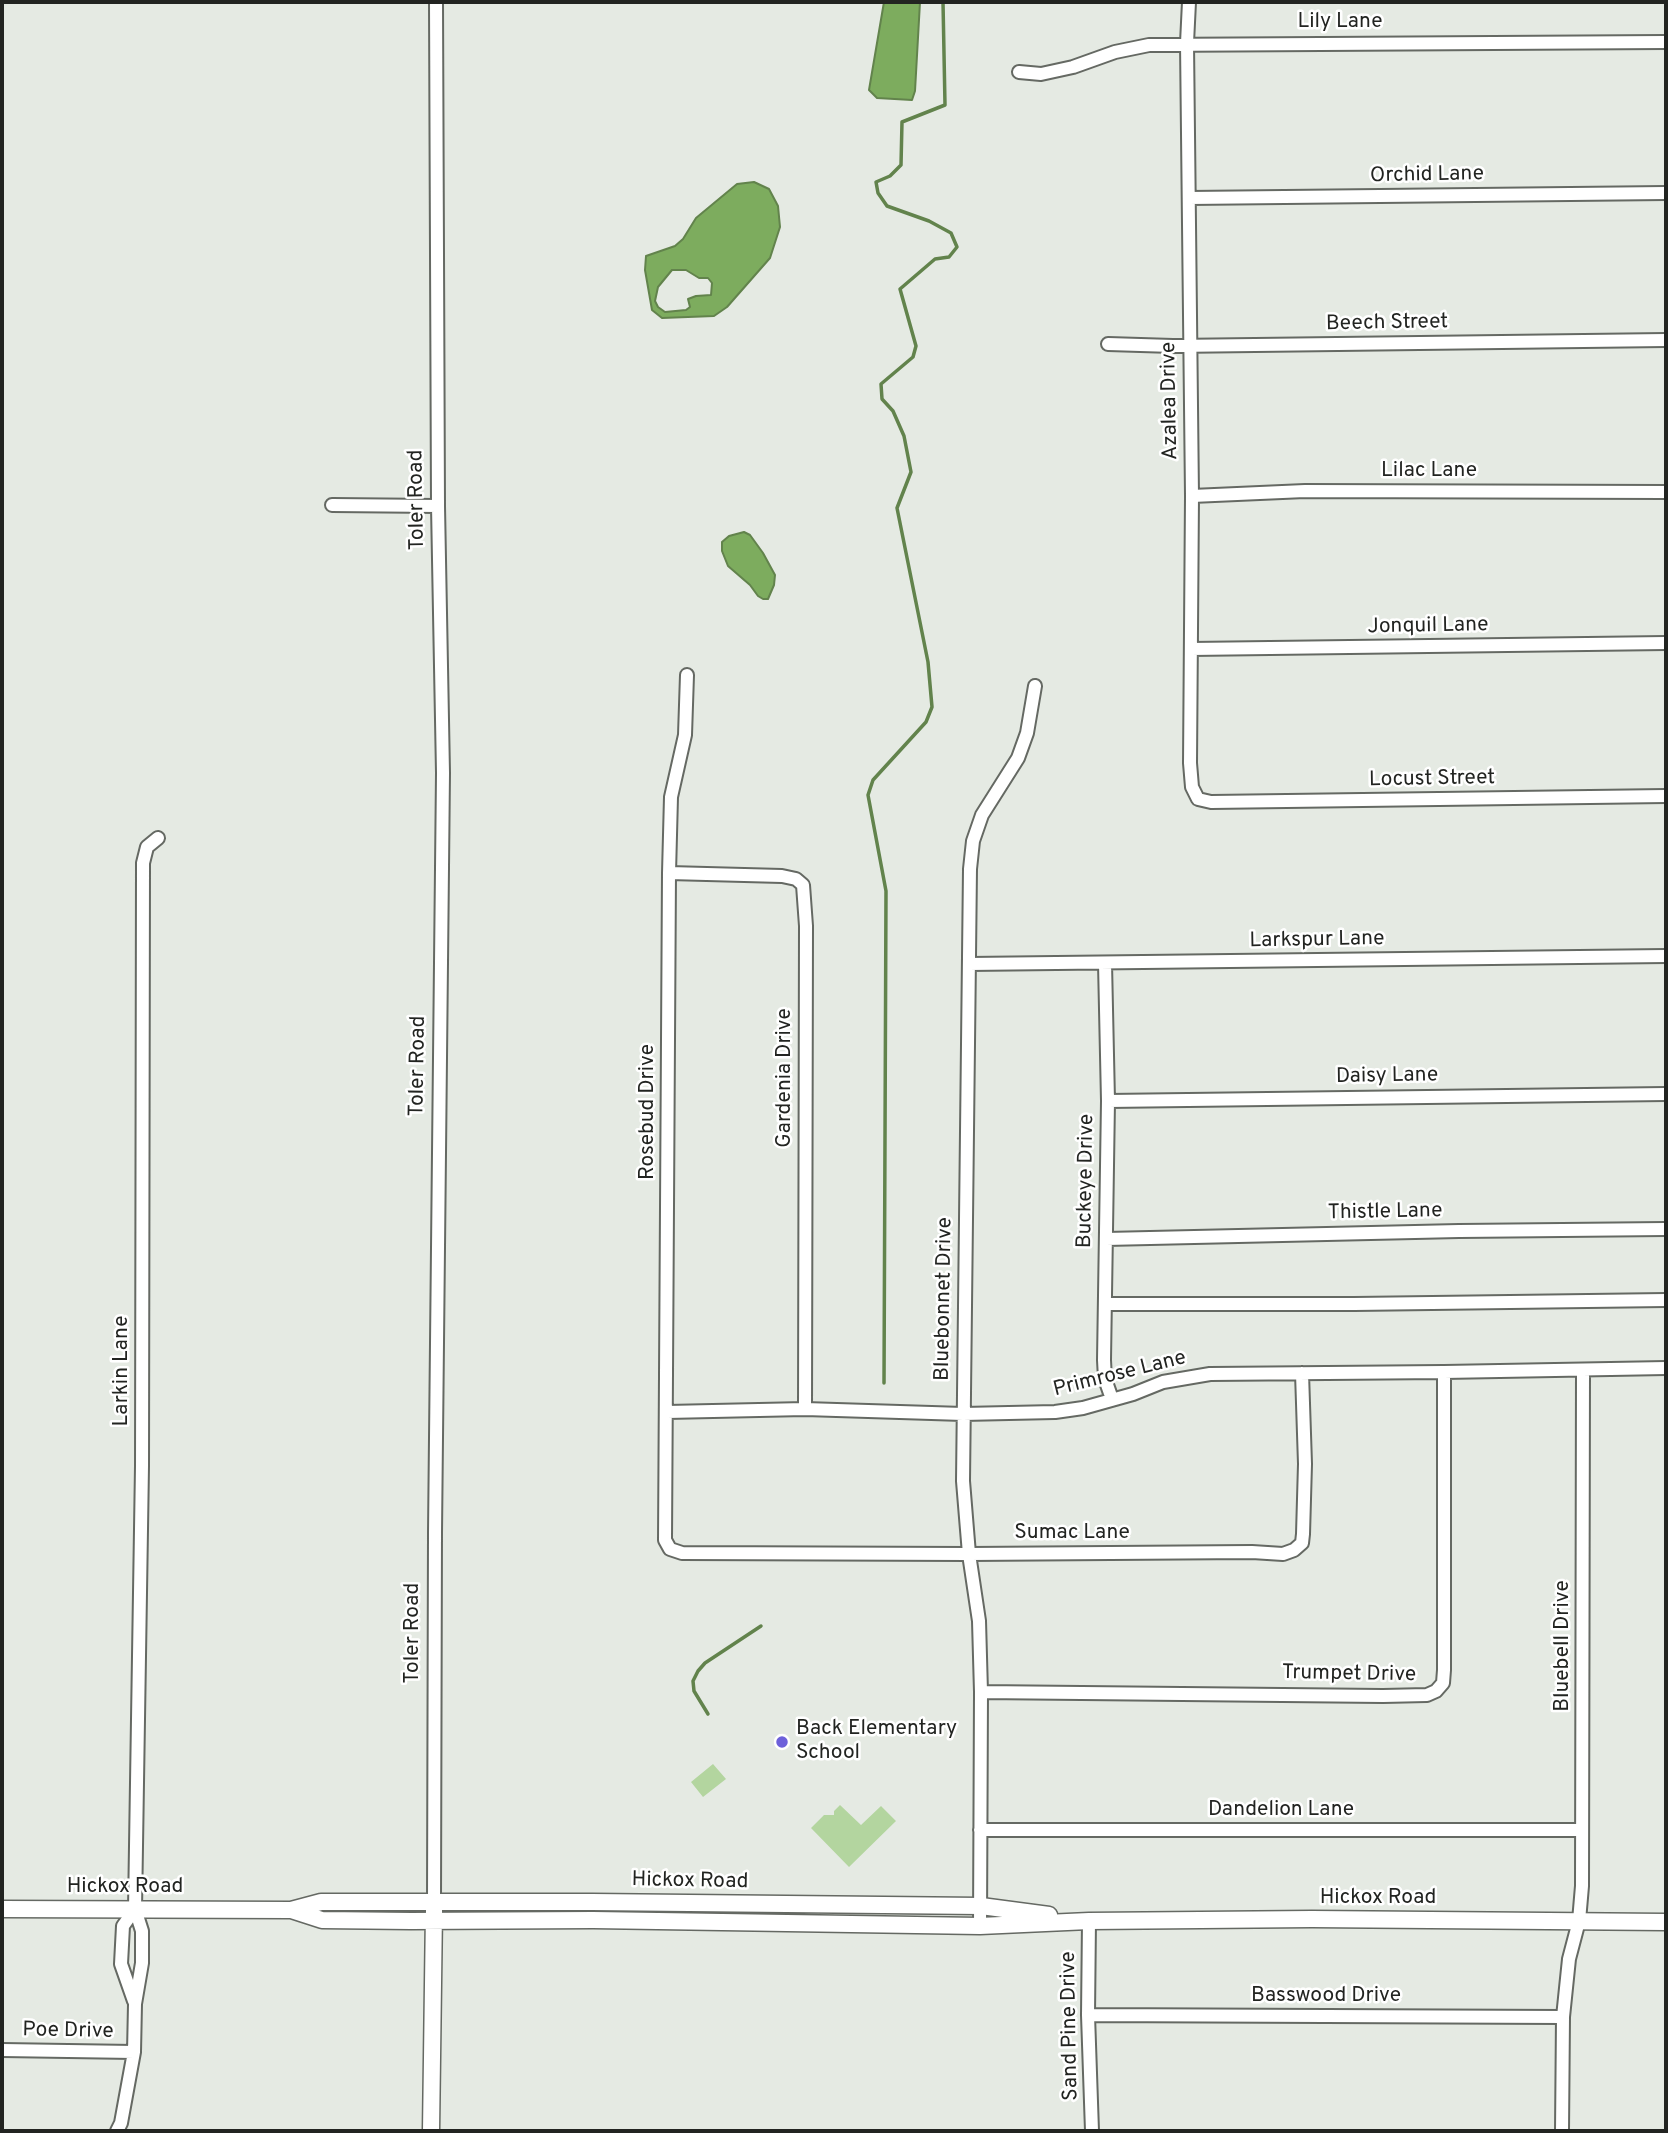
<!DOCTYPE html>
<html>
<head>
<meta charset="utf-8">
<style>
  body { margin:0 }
  #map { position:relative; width:1668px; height:2133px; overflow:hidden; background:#e5eae3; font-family:Overpass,sans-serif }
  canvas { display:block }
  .frame { position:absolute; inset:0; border:4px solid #222421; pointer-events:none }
</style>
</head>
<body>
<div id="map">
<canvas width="1668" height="2133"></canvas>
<div class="frame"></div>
</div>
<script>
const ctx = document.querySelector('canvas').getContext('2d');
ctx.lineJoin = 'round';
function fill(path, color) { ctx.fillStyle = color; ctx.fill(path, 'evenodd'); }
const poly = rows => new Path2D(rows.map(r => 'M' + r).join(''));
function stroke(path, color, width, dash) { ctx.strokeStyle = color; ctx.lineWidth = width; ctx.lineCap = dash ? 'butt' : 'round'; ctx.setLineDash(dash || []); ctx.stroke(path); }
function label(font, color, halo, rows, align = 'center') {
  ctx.font = font + ' Overpass,sans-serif'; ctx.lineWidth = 5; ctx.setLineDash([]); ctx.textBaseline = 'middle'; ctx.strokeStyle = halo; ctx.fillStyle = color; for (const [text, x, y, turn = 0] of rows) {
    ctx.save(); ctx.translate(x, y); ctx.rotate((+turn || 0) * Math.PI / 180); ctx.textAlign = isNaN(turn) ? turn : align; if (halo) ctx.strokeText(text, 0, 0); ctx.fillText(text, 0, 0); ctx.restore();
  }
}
const green = poly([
  [713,1764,726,1779,703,1797,691,1782],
  [840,1805,861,1825,881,1806,896,1821,849,1867,811,1828,824,1815,834,1815,834,1811]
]);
const water = poly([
  [884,2,920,2,915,91,912,100,877,98,869,90,884,2],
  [754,182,769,189,778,206,780,227,770,258,727,307,714,316,662,318,652,310,645,270,646,256,675,246,683,239,696,218,737,184,754,182],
  [672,270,686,270,699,278,708,278,712,283,711,295,696,296,688,299,690,307,686,310,665,312,658,307,655,301,658,287,672,270],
  [744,532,750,535,763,553,775,575,774,585,768,599,763,599,758,596,750,585,728,566,722,551,722,542,729,536,744,532]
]);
const stream = poly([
  [884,1383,886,891,868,795,873,780,926,722,932,707,928,662,897,508,911,472,904,436,893,411,882,399,881,384,913,357,916,346,900,289,935,259,949,257,957,247,951,233,929,221,887,206,878,193,876,182,890,176,901,165,902,122,945,105,943,2],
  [708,1714,694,1691,693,1681,698,1671,705,1663,761,1626]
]);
const street = poly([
  [1189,2,1187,43,1192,496,1190,763,1192,787,1198,799,1211,802,1666,796],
  [1019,72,1041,74,1073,67,1115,52,1149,45,1666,42],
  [1189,198,1666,193],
  [1108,344,1173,346,1666,340],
  [1192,496,1305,491,1666,492],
  [332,505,438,506],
  [1191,649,1666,643],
  [687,675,685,735,671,797,669,873,665,1540,670,1549,682,1553,969,1554,1252,1552,1283,1554,1294,1550,1302,1543,1303,1534,1305,1464,1302,1373],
  [669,873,782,876,796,879,803,885,806,926,805,1409],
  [1105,963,1108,1101,1104,1360,1105,1379,1112,1399],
  [969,964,1666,956],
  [1108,1101,1666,1094],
  [1106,1239,1459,1231,1666,1229],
  [1105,1304,1354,1304,1666,1300],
  [667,1412,805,1409,963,1414,1055,1412,1083,1408,1133,1394,1163,1382,1210,1374,1444,1372,1666,1368],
  [981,1692,1383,1696,1427,1695,1436,1691,1443,1683,1444,1670,1444,1372],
  [980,1830,1581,1830],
  [434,1902,435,1532,443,773,438,506,436,2],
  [1089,1921,1088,2015,1092,2131],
  [980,1926,981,1692,979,1621,969,1554,963,1481,970,869,973,841,982,815,1018,758,1027,733,1035,686],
  [134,2001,121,1964,123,1926,135,1909],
  [1088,2015,1563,2017],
  [2,2050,134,2052],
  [117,2131,121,2123,134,2052,135,2004,142,1963,142,1931,135,1909,142,1466,143,863,147,847,158,838],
  [1562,2131,1563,2017,1569,1959,1579,1921,1582,1886,1583,1370]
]);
const secondary = poly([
  [2,1909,291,1910,321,1902,592,1902,981,1906,1049,1915],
  [291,1910,322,1920,411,1921,593,1920,980,1926,1089,1921,1312,1919,1666,1922],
  [431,2131,434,1910]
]);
const markers = [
  [782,1742,7,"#6d60da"]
];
const streetNames = [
  ["Lily Lane",1340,23],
  ["Orchid Lane",1427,176,-1],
  ["Beech Street",1387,324,-1],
  ["Azalea Drive",1171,401,-91],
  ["Lilac Lane",1429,472],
  ["Toler Road",418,500,-91],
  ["Jonquil Lane",1428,627,-1],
  ["Locust Street",1432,780,-1],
  ["Larkspur Lane",1317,941,-1],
  ["Toler Road",419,1066,-89],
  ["Daisy Lane",1387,1077,-1],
  ["Gardenia Drive",786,1078,-90],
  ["Rosebud Drive",649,1112,-90],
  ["Buckeye Drive",1087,1181,-89],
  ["Thistle Lane",1385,1213,-1],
  ["Bluebonnet Drive",945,1299,-89],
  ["Larkin Lane",123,1371,-90],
  ["Primrose Lane",1120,1375,-14],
  ["Sumac Lane",1072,1534],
  ["Toler Road",414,1633,-90],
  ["Bluebell Drive",1564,1646,-90],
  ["Trumpet Drive",1349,1675,1],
  ["Dandelion Lane",1281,1811],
  ["Hickox Road",690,1882,1],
  ["Hickox Road",125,1888],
  ["Hickox Road",1378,1899],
  ["Basswood Drive",1326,1997],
  ["Sand Pine Drive",1071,2026,-91],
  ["Poe Drive",68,2032,1]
];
const poiNames = [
  ["Back Elementary",796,1730],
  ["School",796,1754]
];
fill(green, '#b3d59f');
fill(water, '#7dac5e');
stroke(water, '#62834c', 2);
stroke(stream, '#62834c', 3.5);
stroke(street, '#656963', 16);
stroke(secondary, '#656963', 19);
stroke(street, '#fff', 12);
stroke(secondary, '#fff', 16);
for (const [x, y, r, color] of markers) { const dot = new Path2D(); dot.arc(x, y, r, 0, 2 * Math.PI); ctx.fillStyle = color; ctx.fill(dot); stroke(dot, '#fff', 2.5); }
label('21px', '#222421', '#fff', streetNames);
label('21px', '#222421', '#fff', poiNames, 'left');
</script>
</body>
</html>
